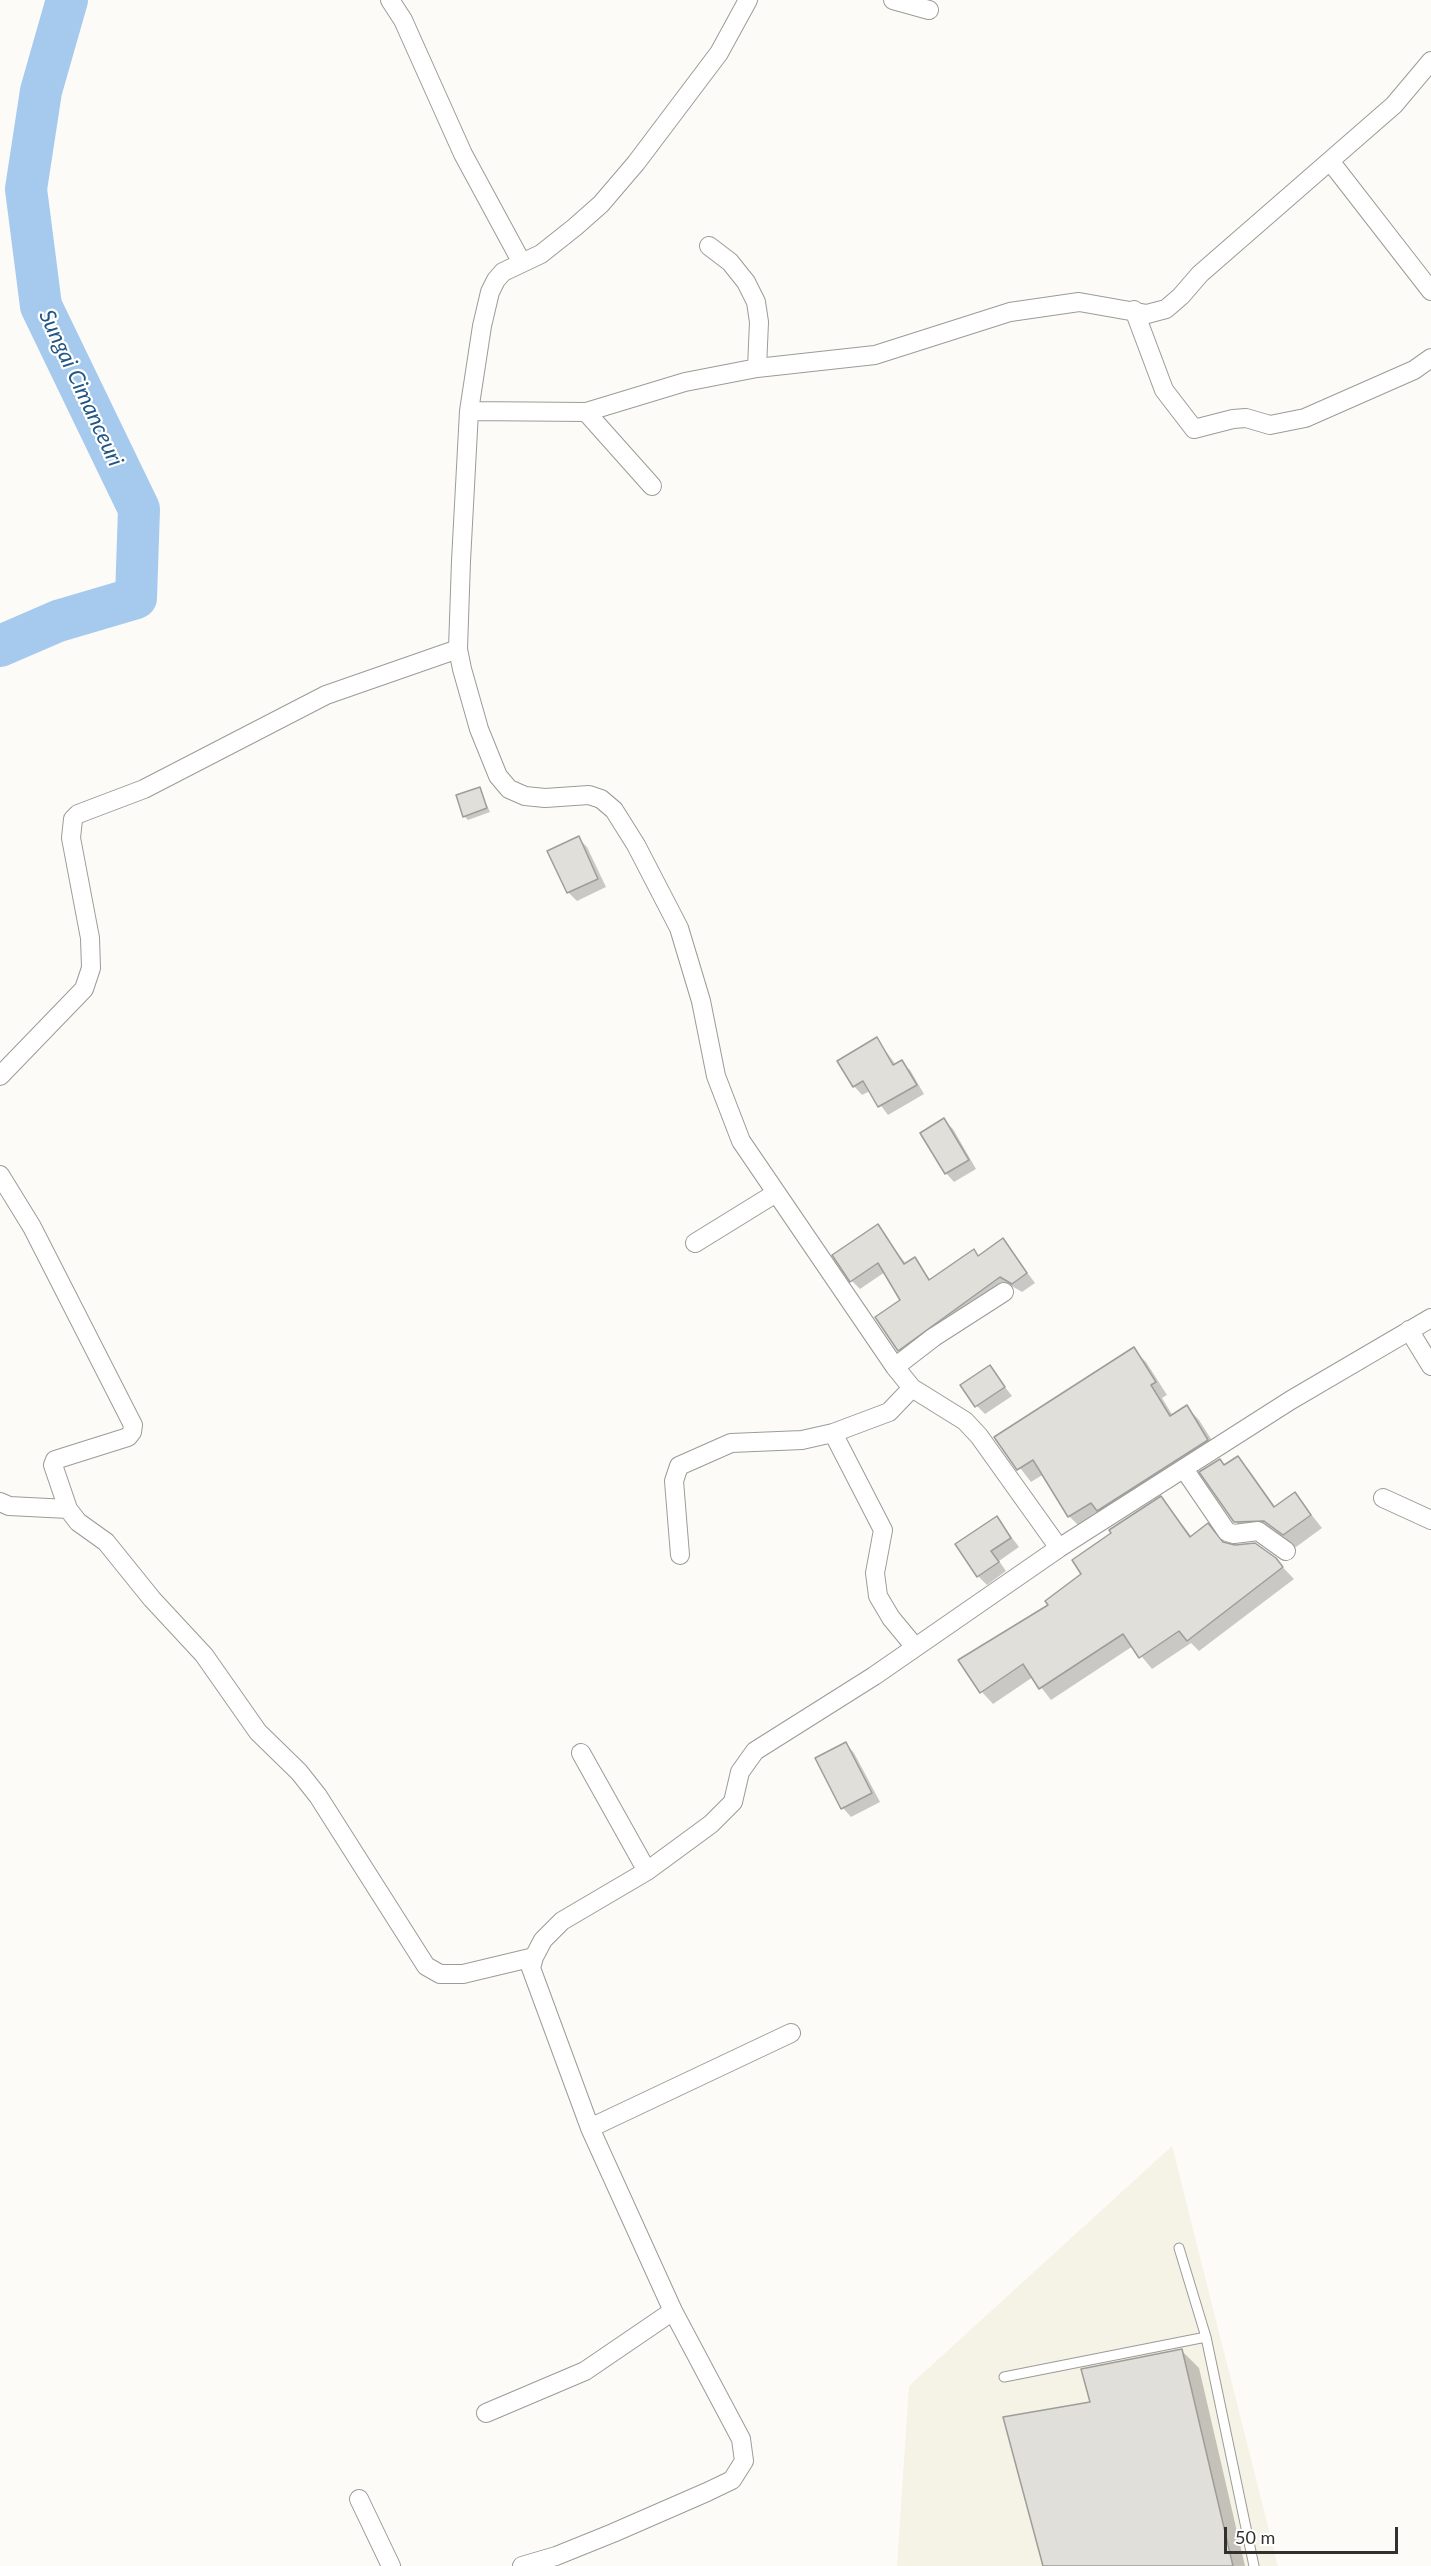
<!DOCTYPE html>
<html>
<head>
<meta charset="utf-8">
<style>
  body { margin:0 }
  #map { position:relative; width:1431px; height:2566px; overflow:hidden; background:#fcfbf7; font-family:Lato,sans-serif }
  canvas { display:block }
  .scale { position:absolute; left:1224px; top:2527px; width:174px; height:27px; box-sizing:border-box; border:3px solid #323130; border-top:0; padding-left:8px; font-size:18px; line-height:21px; white-space:nowrap; color:#323130; -webkit-text-stroke:4px #fff; paint-order:stroke }
</style>
</head>
<body>
<div id="map">
<canvas width="1431" height="2566"></canvas>
<div class="scale">50 m</div>
</div>
<script>
const ctx = document.querySelector('canvas').getContext('2d');
ctx.lineJoin = 'round';
function fill(path, color) { ctx.fillStyle = color; ctx.fill(path, 'evenodd'); }
const poly = rows => new Path2D(rows.map(r => 'M' + r).join(''));
function stroke(path, color, width, dash) { ctx.strokeStyle = color; ctx.lineWidth = width; ctx.lineCap = dash ? 'butt' : 'round'; ctx.setLineDash(dash || []); ctx.stroke(path); }
function label(font, color, halo, rows, align = 'center') {
  ctx.font = font + ' Lato,sans-serif'; ctx.lineWidth = 4.5; ctx.setLineDash([]); ctx.textBaseline = 'middle'; ctx.strokeStyle = halo; ctx.fillStyle = color; for (const [text, x, y, turn = 0] of rows) {
    ctx.save(); ctx.translate(x, y); ctx.rotate((+turn || 0) * Math.PI / 180); ctx.textAlign = isNaN(turn) ? turn : align; if (halo) ctx.strokeText(text, 0, 0); ctx.fillText(text, 0, 0); ctx.restore();
  }
}
const built = poly([
  [1172,2146,1278,2566,897,2566,909,2386]
]);
const shadow = poly([
  [479,788,490,812,468,820,464,816],
  [578,838,587,847,606,887,577,901,568,892],
  [877,1039,896,1065,901,1062,910,1070,924,1094,888,1115,870,1091,862,1095,854,1086],
  [944,1120,953,1129,976,1169,954,1182,946,1173],
  [877,1226,906,1264,915,1259,931,1281,974,1251,979,1257,1003,1240,1035,1283,1022,1292,1010,1285,907,1359,899,1350,902,1300,885,1272,860,1289,852,1281],
  [1133,1349,1146,1362,1167,1395,1162,1398,1173,1416,1187,1407,1199,1420,1220,1453,1082,1529,1069,1516,1044,1474,1031,1482,996,1437],
  [989,1367,1012,1396,985,1414,977,1406],
  [1237,1457,1249,1470,1276,1508,1295,1494,1322,1528,1296,1547,1277,1533,1248,1534,1235,1521,1220,1461,1225,1466],
  [1161,1498,1192,1537,1219,1537,1225,1544,1275,1559,1294,1579,1199,1651,1191,1643,1152,1669,1133,1646,1051,1700,1033,1677,993,1704,982,1692,960,1660,1050,1605],
  [997,1518,1019,1547,999,1561,1006,1571,987,1585,978,1576],
  [846,1744,854,1753,880,1802,851,1817,843,1808],
  [1181,2350,1199,2368,1245,2566,1045,2566]
]);
const river = poly([
  [0,646,58,621,136,598,139,509,41,306,26,189,41,91,67,0]
]);
const building = poly([
  [480,787,487,808,463,817,456,795,480,787],
  [579,836,598,879,567,893,547,851,579,836],
  [877,1037,893,1065,902,1060,917,1085,878,1107,863,1081,853,1087,837,1061,877,1037],
  [944,1118,969,1160,945,1174,920,1133,944,1118],
  [878,1224,904,1264,915,1257,929,1280,974,1249,978,1256,1003,1238,1027,1273,1012,1284,1000,1277,898,1351,875,1317,900,1300,878,1263,850,1282,832,1255,878,1224],
  [1134,1347,1156,1382,1151,1385,1170,1416,1187,1405,1208,1440,1097,1511,1091,1503,1068,1517,1033,1460,1017,1470,994,1437,1134,1347],
  [990,1365,1005,1387,975,1407,960,1385,990,1365],
  [1238,1456,1274,1507,1295,1492,1311,1515,1283,1535,1264,1521,1234,1522,1199,1472,1220,1459,1224,1465,1238,1456],
  [1161,1496,1190,1537,1208,1523,1223,1542,1235,1545,1255,1543,1276,1558,1283,1567,1187,1641,1179,1631,1139,1658,1123,1634,1039,1689,1023,1664,980,1693,958,1660,1048,1605,1045,1601,1081,1574,1072,1560,1111,1533,1109,1530,1161,1496],
  [997,1516,1011,1538,991,1551,999,1562,977,1577,955,1544,997,1516],
  [846,1742,872,1793,841,1809,815,1758,846,1742],
  [1182,2349,1233,2566,1043,2566,1003,2417,1090,2402,1081,2369,1182,2349]
]);
const service = poly([
  [1179,2248,1206,2337,1254,2566],
  [1004,2377,1206,2337]
]);
const minor = poly([
  [390,0,403,20,463,154,522,263,503,272,496,280,490,292,482,326,469,411,461,561,458,649,462,669,479,729,498,776,509,789,525,796,545,798,589,795,601,799,614,810,636,845,679,928,701,1001,716,1076,741,1141,895,1367,912,1388,965,1421,979,1436,1059,1548,874,1676,755,1751,740,1772,733,1802,711,1824,647,1871,562,1921,543,1940,534,1957,531,1968,590,2128,673,2311,741,2439,744,2461,732,2480,707,2492,613,2533,556,2556,522,2566],
  [893,0,929,10],
  [1330,161,1431,291],
  [709,246,730,262,746,282,756,302,759,322,757,368],
  [522,263,541,254,575,227,601,204,636,163,719,53,748,0],
  [1134,310,1164,390,1194,429,1233,419,1246,418,1270,425,1305,418,1414,370,1431,358],
  [469,411,586,412,685,382,757,368,875,355,1010,312,1079,302,1147,314,1166,309,1181,296,1200,274,1394,105,1431,61],
  [586,412,652,486],
  [0,1076,84,989,91,968,90,938,71,838,73,819,78,814,144,789,326,695,458,649],
  [0,1175,32,1227,133,1425,132,1432,128,1437,55,1460,53,1465,68,1509],
  [695,1243,776,1193],
  [1409,1330,1431,1366],
  [895,1367,934,1337,1004,1292],
  [833,1433,883,1530,875,1573,878,1596,891,1618,915,1647],
  [1184,1469,1227,1532,1234,1534,1258,1531,1286,1551],
  [1383,1498,1431,1520],
  [0,1502,9,1506,68,1509,78,1522,106,1542,152,1599,204,1655,258,1732,299,1772,318,1796,426,1966,440,1974,463,1974,534,1957],
  [1059,1548,1291,1400,1431,1318],
  [680,1555,674,1481,679,1466,731,1443,802,1440,833,1433,889,1412,912,1388],
  [581,1753,647,1871],
  [590,2128,791,2033],
  [486,2413,585,2371,673,2311],
  [359,2499,391,2566]
]);
const waterNames = [
  ["Sungai Cimanceuri",81,388,65]
];
fill(built, '#f5f2e6');
fill(shadow, '#0003');
stroke(river, '#a5caee', 42);
fill(building, '#e0dfda');
stroke(building, '#9e9d99', 1.5);
stroke(service, '#9c9b96', 11);
stroke(minor, '#9c9b96', 20);
stroke(service, '#fff', 9);
stroke(minor, '#fff', 18);
label('italic 22px', '#225785', '#fff', waterNames);
</script>
</body>
</html>
